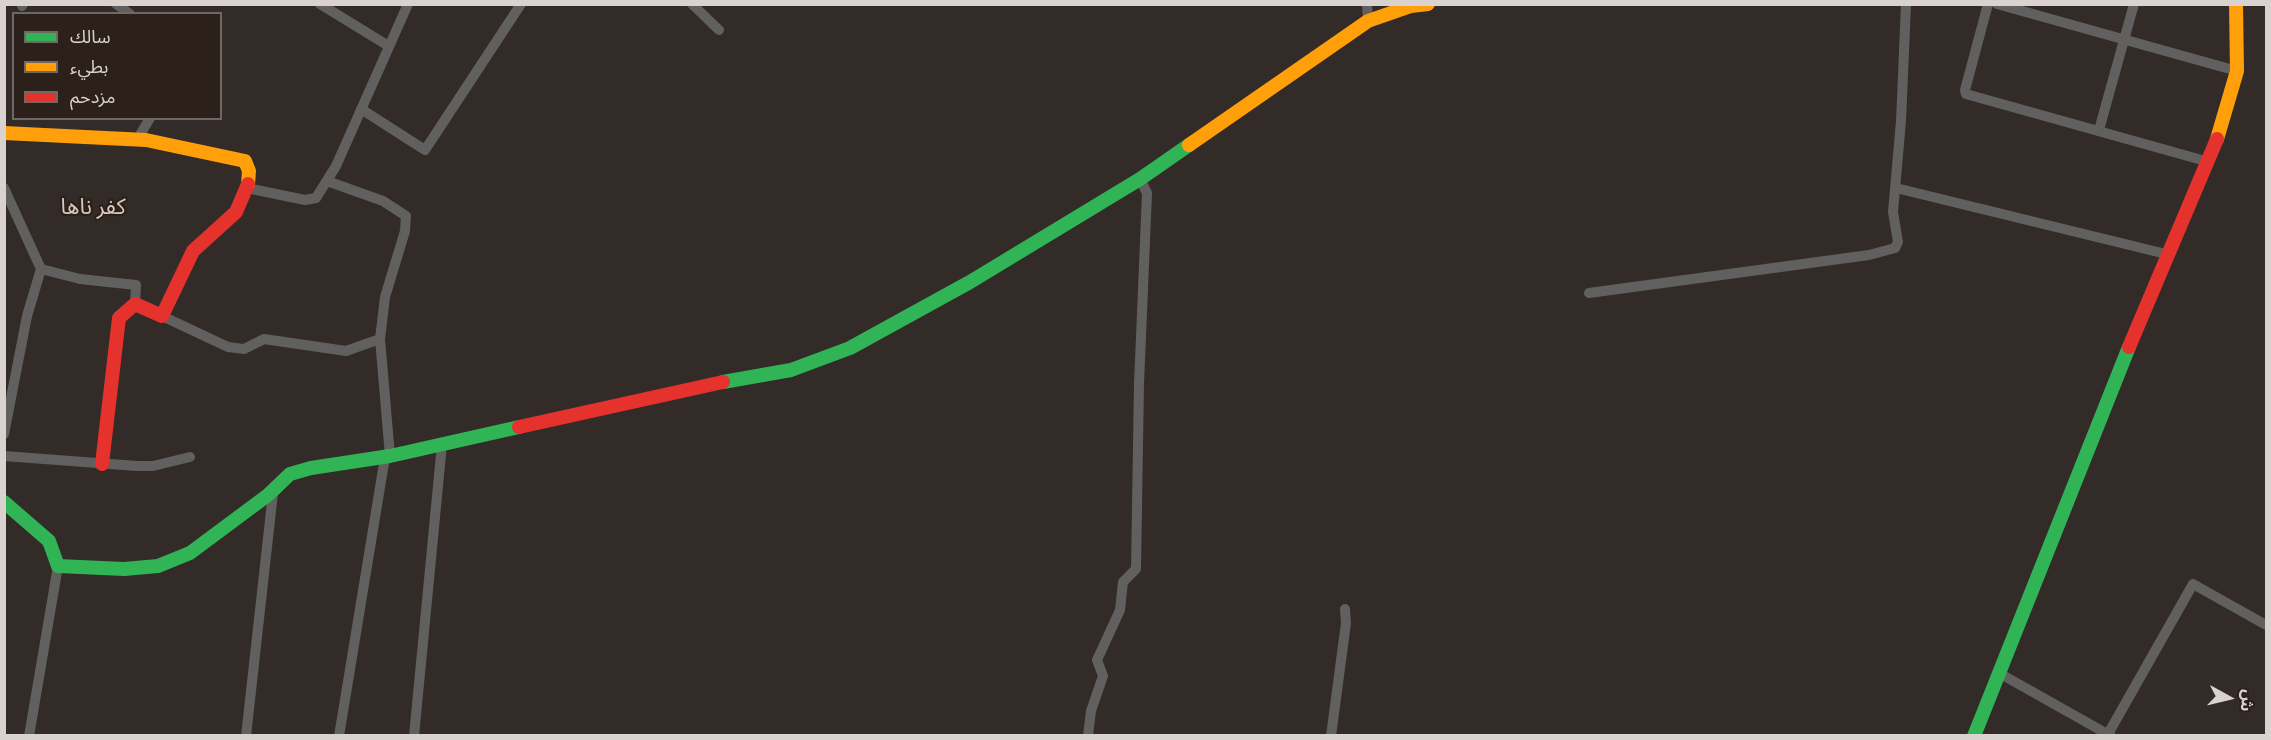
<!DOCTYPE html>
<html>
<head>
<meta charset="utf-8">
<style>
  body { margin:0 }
  #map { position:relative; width:2271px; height:740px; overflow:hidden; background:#322b28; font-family:"Roboto Condensed","Noto Sans Arabic",sans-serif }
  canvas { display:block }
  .frame { position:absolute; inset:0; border:6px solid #dad2ce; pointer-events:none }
  .legend { position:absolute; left:12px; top:12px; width:210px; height:108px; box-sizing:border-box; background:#2c211a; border:2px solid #726862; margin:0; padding:8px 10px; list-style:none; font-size:18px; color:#dad2ce }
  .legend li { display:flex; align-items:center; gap:12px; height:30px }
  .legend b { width:30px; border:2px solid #726862 }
  .north { position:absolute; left:2199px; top:668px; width:60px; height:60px; -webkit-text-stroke:4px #2c211a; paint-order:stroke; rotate:98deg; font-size:16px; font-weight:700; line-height:24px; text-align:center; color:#dad2ce }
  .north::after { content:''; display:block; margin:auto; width:21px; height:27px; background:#dad2ce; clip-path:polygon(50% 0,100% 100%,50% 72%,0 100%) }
</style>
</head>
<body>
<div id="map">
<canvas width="2271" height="740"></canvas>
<div class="frame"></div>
<ul class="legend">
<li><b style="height:8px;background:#30b455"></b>سالك</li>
<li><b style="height:8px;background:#ff9f0a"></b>بطيء</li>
<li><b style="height:8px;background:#e5322d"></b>مزدحم</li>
</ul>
<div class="north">ش</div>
</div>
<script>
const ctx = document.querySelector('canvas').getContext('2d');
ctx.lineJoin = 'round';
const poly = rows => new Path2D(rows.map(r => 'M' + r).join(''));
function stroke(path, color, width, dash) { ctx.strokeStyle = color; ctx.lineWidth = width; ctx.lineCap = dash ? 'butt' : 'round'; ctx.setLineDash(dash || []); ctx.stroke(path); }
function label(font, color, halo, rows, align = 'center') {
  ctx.font = font + ' "Roboto Condensed","Noto Sans Arabic",sans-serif'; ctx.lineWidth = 4.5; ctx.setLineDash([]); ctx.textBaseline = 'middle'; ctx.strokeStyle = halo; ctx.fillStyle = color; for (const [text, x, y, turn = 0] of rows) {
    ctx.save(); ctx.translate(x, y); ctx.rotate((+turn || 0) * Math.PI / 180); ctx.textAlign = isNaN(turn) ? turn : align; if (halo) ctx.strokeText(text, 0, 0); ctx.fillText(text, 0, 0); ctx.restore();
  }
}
const street = poly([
  [116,4,130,14],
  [320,4,387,45],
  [692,4,719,30],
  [1367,4,1368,21],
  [1988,4,1965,90,1966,94,2209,162],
  [1997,4,2237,71],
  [22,6,23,4],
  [361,109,425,150,521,4],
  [2099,130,2134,4],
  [137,140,150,118],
  [327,181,383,201,406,216,405,231,385,297,380,339,390,456],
  [4,188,41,269,27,316,4,434],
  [247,188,305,200,316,198,336,166,408,4],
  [1896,188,2166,254],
  [41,269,80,279,136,285,135,304],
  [1589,293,1869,255,1895,248,1898,242,1893,212,1901,121,1906,4],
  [162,316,228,347,244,349,264,339,346,351,380,339],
  [4,456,137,466,153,466,190,457],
  [1999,673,2111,736],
  [2108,734,2193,584,2266,625],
  [29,736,58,566],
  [246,736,273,493,276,490],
  [339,736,385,457],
  [414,736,442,444],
  [1088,736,1091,711,1103,676,1097,660,1120,610,1123,582,1136,569,1139,384,1147,193,1140,179],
  [1331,736,1346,623,1345,609]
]);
const fast = poly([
  [723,382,791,370,850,348,970,282,1140,179,1189,145],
  [4,502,49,541,58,566,124,569,158,566,190,553,268,495,290,474,311,468,390,456,519,427],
  [1974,736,2129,347]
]);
const slow = poly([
  [4,133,146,140,245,161,249,171,248,184],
  [2217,139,2237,71,2236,4],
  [1189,145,1368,21,1411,6,1428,4]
]);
const jam = poly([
  [2129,347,2217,139],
  [519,427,723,382],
  [102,464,119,318,135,304,162,316,193,251,236,212,248,184]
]);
const quarterNames = [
  ["كفر ناها",93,208]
];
stroke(street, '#62605e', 10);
stroke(fast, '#30b455', 14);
stroke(slow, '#ff9f0a', 14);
stroke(jam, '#e5322d', 14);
label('22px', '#d8c8c0', '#2c211a', quarterNames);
</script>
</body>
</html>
